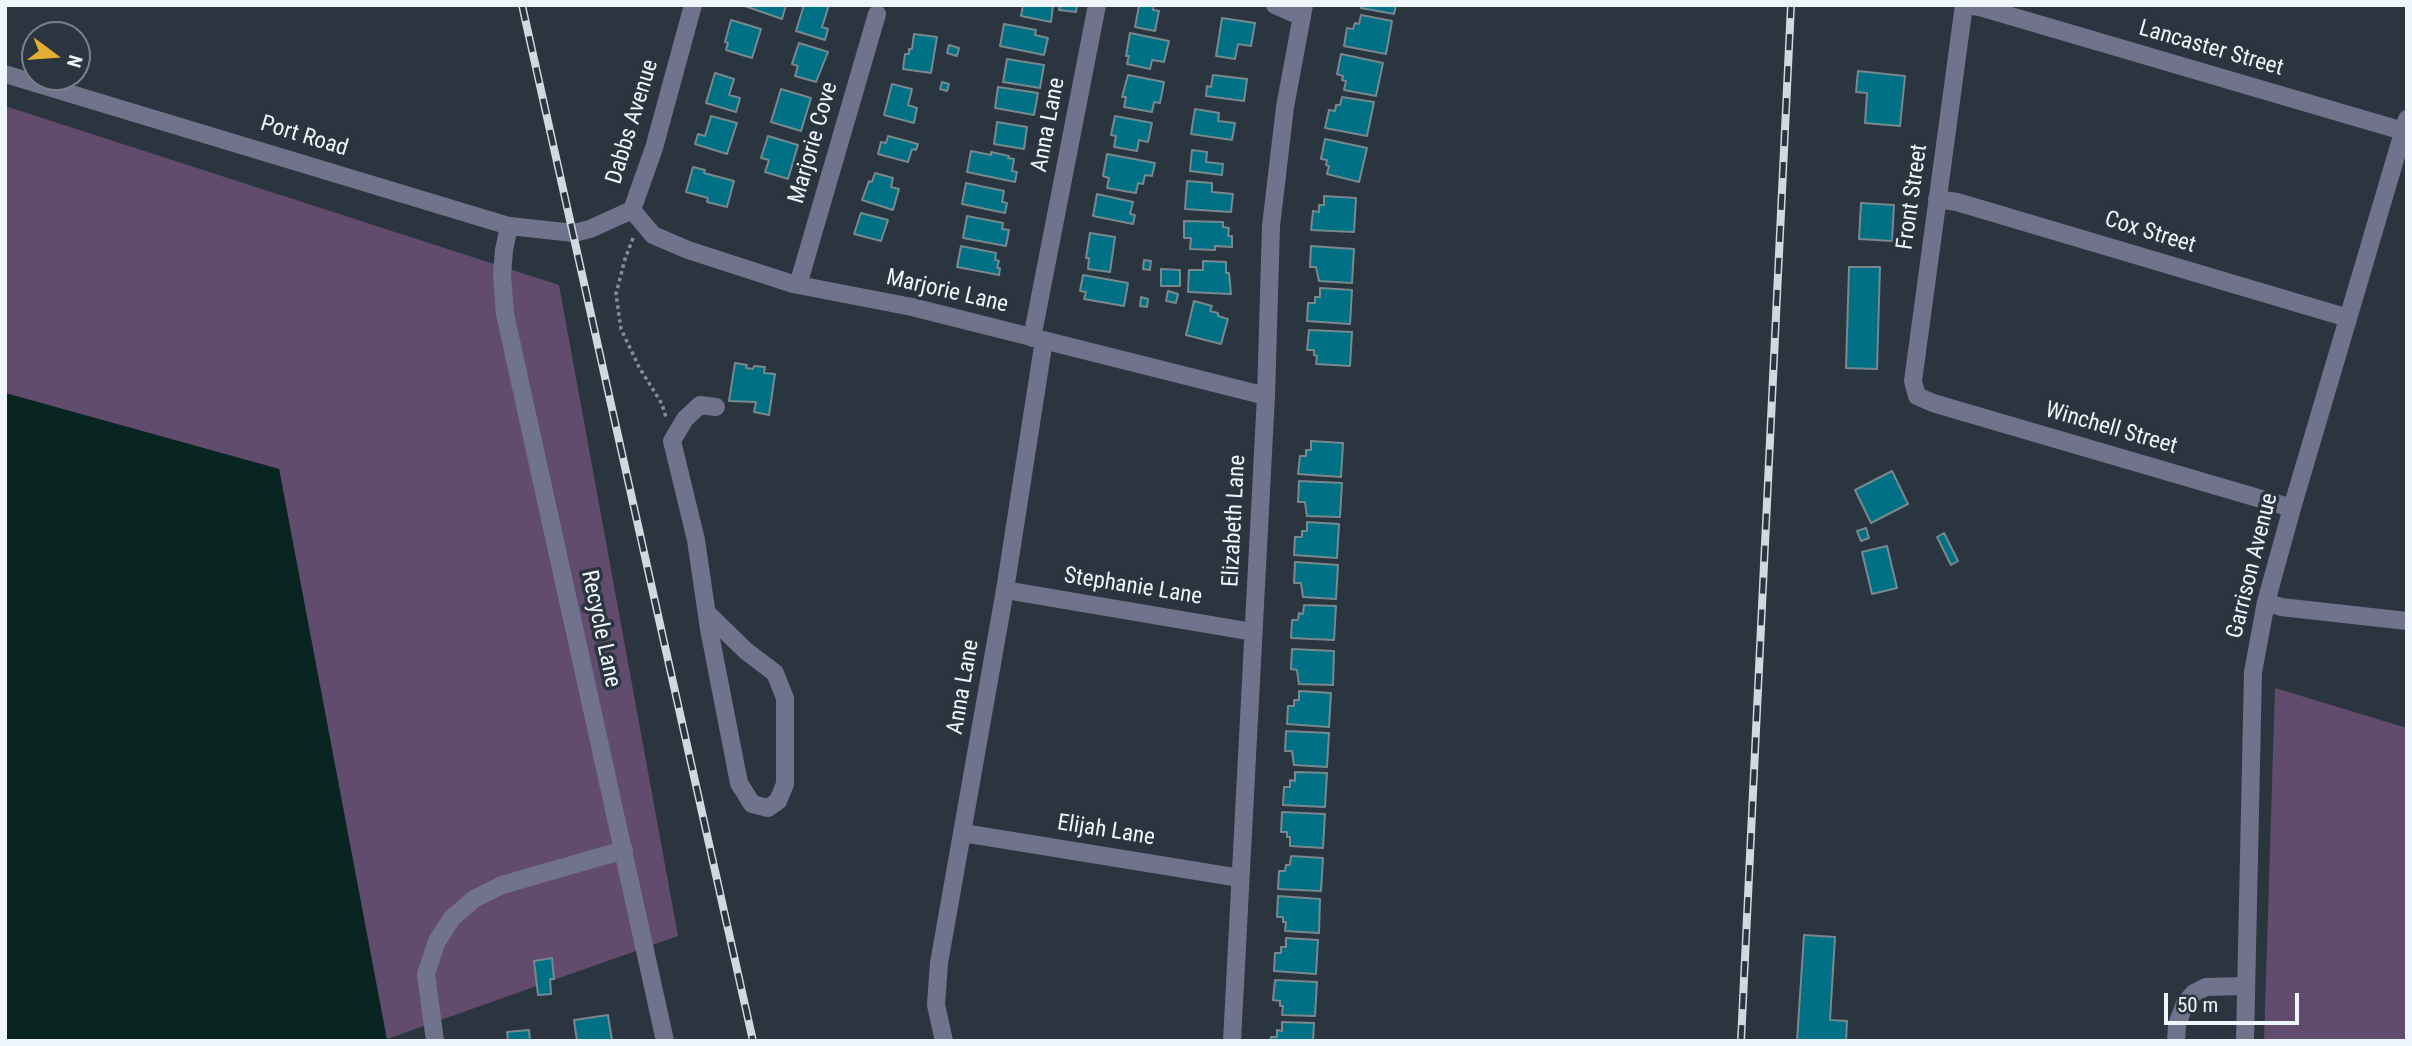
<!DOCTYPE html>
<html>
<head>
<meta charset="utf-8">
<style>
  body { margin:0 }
  #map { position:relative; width:2412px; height:1046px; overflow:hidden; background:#2b353f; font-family:"Roboto Condensed",sans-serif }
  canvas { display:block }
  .frame { position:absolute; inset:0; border:7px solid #eef5fb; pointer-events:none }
  .north { position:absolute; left:21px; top:21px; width:70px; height:70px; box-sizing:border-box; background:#2b353f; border:2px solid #79828a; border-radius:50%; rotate:106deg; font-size:19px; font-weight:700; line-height:28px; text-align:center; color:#eef5fb }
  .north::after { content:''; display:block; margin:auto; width:24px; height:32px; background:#e4ae35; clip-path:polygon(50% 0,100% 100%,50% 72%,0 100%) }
  .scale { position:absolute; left:2164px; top:993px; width:135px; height:32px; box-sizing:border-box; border:4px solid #eef5fb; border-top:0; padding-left:9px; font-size:21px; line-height:24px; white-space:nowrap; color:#eef5fb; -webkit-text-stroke:5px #2b353f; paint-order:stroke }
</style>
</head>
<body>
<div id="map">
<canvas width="2412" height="1046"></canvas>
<div class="frame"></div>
<div class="north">N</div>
<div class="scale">50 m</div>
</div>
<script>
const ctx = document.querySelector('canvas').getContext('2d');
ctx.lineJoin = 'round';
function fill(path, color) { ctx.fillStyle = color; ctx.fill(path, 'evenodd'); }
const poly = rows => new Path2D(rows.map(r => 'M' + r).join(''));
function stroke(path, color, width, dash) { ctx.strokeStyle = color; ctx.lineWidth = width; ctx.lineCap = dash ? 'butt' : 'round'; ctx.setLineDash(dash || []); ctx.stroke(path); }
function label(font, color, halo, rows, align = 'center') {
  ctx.font = font + ' "Roboto Condensed",sans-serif'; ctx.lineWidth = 7; ctx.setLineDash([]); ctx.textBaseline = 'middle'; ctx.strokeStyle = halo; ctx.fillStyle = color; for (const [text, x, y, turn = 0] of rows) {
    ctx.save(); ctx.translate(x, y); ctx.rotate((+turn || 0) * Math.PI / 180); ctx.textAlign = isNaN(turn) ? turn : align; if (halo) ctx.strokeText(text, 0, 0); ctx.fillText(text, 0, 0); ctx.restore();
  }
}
const green = poly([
  [5,106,559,285,678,936,387,1039,279,469,5,393],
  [2275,688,2407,728,2407,1041,2264,1041]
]);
const water = poly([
  [5,393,279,469,387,1041,5,1041]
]);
const building = poly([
  [742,5,786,5,782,19,742,5],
  [804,5,829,5,822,27,828,29,825,40,796,31,804,5],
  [1023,5,1053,5,1051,22,1021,16,1023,5],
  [1060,5,1077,5,1076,12,1059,10,1060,5],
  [1142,5,1154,5,1153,10,1159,11,1155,31,1135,27,1139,6,1142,5],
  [1362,5,1396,5,1394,14,1361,8,1362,5],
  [1361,15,1392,21,1386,54,1344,46,1347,28,1353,29,1355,23,1359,24,1361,15],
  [1222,18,1255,23,1251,46,1238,44,1235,59,1216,56,1222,18],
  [731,20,761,29,752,58,726,50,728,43,725,42,731,20],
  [1004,24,1036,30,1035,35,1048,38,1044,55,1000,46,1004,24],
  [1130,33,1169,41,1164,62,1152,60,1150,69,1127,64,1129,56,1126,56,1130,33],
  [914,34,937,37,931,73,903,69,905,54,909,54,909,49,912,49,914,34],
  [799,43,828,52,816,82,795,76,798,66,792,64,799,43],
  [949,45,959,48,957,56,947,53,949,45],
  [1341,54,1383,63,1376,96,1344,90,1346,81,1342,80,1343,76,1337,74,1341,54],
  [1007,59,1044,65,1040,88,1003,82,1007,59],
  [1858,71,1905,76,1900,126,1865,123,1867,93,1856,92,1858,71],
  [715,73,734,79,729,95,740,98,736,112,706,103,715,73],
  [1128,75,1164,82,1160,103,1154,102,1152,112,1124,107,1126,97,1122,97,1128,75],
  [1213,75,1247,79,1244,101,1206,96,1207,86,1211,87,1213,75],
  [942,82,949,84,947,91,940,89,942,82],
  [892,84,912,89,908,105,917,108,914,123,884,115,892,84],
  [998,87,1038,93,1034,115,995,108,998,87],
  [781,89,811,98,801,131,771,122,781,89],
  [1342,97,1374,102,1367,136,1325,128,1329,110,1335,111,1336,105,1340,105,1342,97],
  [1195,109,1219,113,1218,121,1235,123,1232,140,1191,134,1195,109],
  [711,116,737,123,727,154,695,144,698,134,705,136,711,116],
  [1115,116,1152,123,1148,142,1139,140,1137,151,1114,147,1116,136,1111,135,1115,116],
  [997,122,1027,127,1024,149,994,144,997,122],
  [768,136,798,145,788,179,765,172,769,160,761,158,768,136],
  [888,136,918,144,916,150,912,149,908,162,878,154,881,142,886,143,888,136],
  [1325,139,1367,148,1359,182,1327,174,1329,166,1326,165,1327,160,1321,159,1325,139],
  [1192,150,1207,152,1206,162,1223,164,1222,175,1190,171,1192,150],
  [971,151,991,155,991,152,1009,156,1008,158,1014,159,1012,171,1017,172,1015,182,967,172,971,151],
  [1107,154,1155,163,1152,176,1145,175,1143,184,1138,183,1136,193,1107,188,1109,178,1103,176,1107,154],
  [693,167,705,170,704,173,734,181,727,207,707,202,708,198,686,192,693,167],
  [875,173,893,178,891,187,899,189,893,210,862,200,869,181,872,182,875,173],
  [1187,181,1212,183,1212,192,1233,194,1231,212,1185,209,1187,181],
  [966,183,1004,191,1002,202,1007,203,1005,213,962,204,966,183],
  [1097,194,1133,202,1130,214,1135,215,1133,224,1093,216,1097,194],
  [1324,196,1356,198,1354,232,1311,230,1313,211,1319,212,1319,205,1324,205,1324,196],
  [1861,203,1894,205,1892,241,1859,239,1861,203],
  [861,213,888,220,881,241,854,234,861,213],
  [967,216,1003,223,1002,229,1009,230,1006,246,963,238,967,216],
  [1184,221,1223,222,1223,227,1229,228,1228,236,1232,236,1232,247,1215,246,1215,250,1190,249,1191,238,1184,238,1184,221],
  [1090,233,1115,237,1110,272,1088,269,1089,258,1086,258,1090,233],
  [961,246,996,253,995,260,999,261,997,268,1000,268,999,275,957,267,961,246],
  [1311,246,1354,249,1352,283,1319,281,1316,267,1310,267,1311,246],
  [1144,260,1151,261,1150,270,1143,269,1144,260],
  [1203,261,1226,262,1226,273,1229,273,1231,294,1188,292,1189,270,1203,270,1203,261],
  [1849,267,1880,267,1877,369,1846,368,1849,267],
  [1161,269,1180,270,1180,286,1161,286,1161,269],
  [1083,275,1128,283,1124,306,1084,299,1086,292,1080,291,1083,275],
  [1320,288,1352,290,1350,324,1307,321,1308,303,1315,303,1315,297,1320,297,1320,288],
  [1168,291,1178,294,1176,303,1166,301,1168,291],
  [1141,297,1148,299,1147,307,1140,306,1141,297],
  [1194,301,1212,306,1210,311,1218,313,1218,316,1228,319,1221,344,1186,335,1194,301],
  [1309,330,1352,332,1350,366,1316,364,1317,356,1314,355,1314,350,1307,350,1309,330],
  [735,363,747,365,746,368,753,369,754,366,765,367,764,373,775,374,769,415,754,412,756,402,729,401,735,363],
  [1311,441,1343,443,1341,477,1298,474,1300,456,1306,456,1306,450,1311,450,1311,441],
  [1892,471,1908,504,1871,523,1855,490,1892,471],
  [1299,481,1342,483,1340,517,1307,516,1305,502,1298,502,1299,481],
  [1307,522,1339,524,1337,558,1294,555,1295,537,1302,537,1302,531,1307,531,1307,522],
  [1866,528,1869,538,1861,541,1857,531,1866,528],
  [1944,533,1958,561,1951,565,1937,537,1944,533],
  [1887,546,1897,588,1872,594,1862,552,1887,546],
  [1295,562,1338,565,1336,599,1303,597,1301,583,1294,583,1295,562],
  [1304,605,1336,606,1334,640,1291,638,1292,620,1298,620,1299,613,1303,614,1304,605],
  [1292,649,1334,651,1333,685,1299,684,1297,670,1291,669,1292,649],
  [1299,691,1331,693,1329,727,1287,724,1288,706,1294,706,1294,700,1299,700,1299,691],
  [1286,731,1329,733,1327,767,1294,765,1292,751,1285,751,1286,731],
  [1295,772,1327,773,1325,807,1283,805,1284,787,1290,787,1290,780,1295,781,1295,772],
  [1282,812,1325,814,1323,848,1290,846,1290,837,1287,837,1287,832,1281,832,1282,812],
  [1291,856,1323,858,1321,891,1278,889,1279,871,1285,871,1286,865,1290,865,1291,856],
  [1278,896,1320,899,1319,933,1285,931,1286,922,1283,922,1283,917,1277,917,1278,896],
  [1804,935,1835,937,1830,1020,1847,1021,1846,1041,1797,1041,1804,935],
  [1286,938,1318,940,1316,974,1274,971,1275,953,1281,953,1281,947,1286,947,1286,938],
  [552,958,554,979,550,979,551,994,538,995,534,961,552,958],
  [1275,980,1317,982,1315,1016,1282,1015,1283,1006,1280,1006,1280,1001,1273,1000,1275,980],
  [608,1015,612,1041,577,1041,574,1020,608,1015],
  [1282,1022,1314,1023,1313,1041,1270,1041,1271,1037,1277,1037,1277,1030,1282,1031,1282,1022],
  [529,1030,530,1041,508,1041,507,1032,529,1030]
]);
const path = poly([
  [633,238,625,259,616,294,621,329,639,367,662,404,666,418]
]);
const minor = poly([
  [1275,5,1302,17],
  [5,74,509,226,574,233,590,229,632,210,654,148,693,5],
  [1937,199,1957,202,2348,318],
  [632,210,653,235,688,250,793,284,912,307,1266,396],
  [509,226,504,250,502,275,505,314,665,1041],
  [798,285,877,14],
  [1032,338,1097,5],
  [2292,508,1933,403,1917,396,1913,381,1964,5,1980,7,2403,131],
  [1005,590,1253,632],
  [2266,602,2281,607,2407,621],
  [707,613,746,651,775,673,785,698,785,784,778,801,768,808,752,804,739,783,709,629,696,540,672,441,685,419,700,405,716,407],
  [963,833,1240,878],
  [435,1041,426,974,437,941,452,918,474,899,502,885,624,850],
  [944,1041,936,1005,939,963,1005,590,1044,340],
  [1232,1041,1266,396,1271,226,1285,107,1304,5],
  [2176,1041,2177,1025,2185,1003,2194,993,2206,987,2246,986],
  [2245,1041,2253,672,2266,602,2292,508,2407,119]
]);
const rail = poly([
  [522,5,753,1041],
  [1741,1041,1791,5]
]);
const streetNames = [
  ["Lancaster Street",2211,49,16],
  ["Dabbs Avenue",633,122,-73],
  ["Anna Lane",1049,125,-79],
  ["Port Road",304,137,17],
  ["Marjorie Cove",814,143,-74],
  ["Front Street",1913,197,-82],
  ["Cox Street",2150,233,17],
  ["Marjorie Lane",947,292,13],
  ["Winchell Street",2111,429,16],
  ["Elizabeth Lane",1235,521,-87],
  ["Garrison Avenue",2253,566,-76],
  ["Stephanie Lane",1133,587,9],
  ["Recycle Lane",600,629,78],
  ["Anna Lane",964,687,-80],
  ["Elijah Lane",1106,831,9]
];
fill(green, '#624c6d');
fill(water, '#082521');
fill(building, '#007185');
stroke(building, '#77898e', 2);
stroke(path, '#858e96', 3.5, [3.5, 3.5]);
stroke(minor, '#71738d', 18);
stroke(rail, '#d1d9df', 8);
stroke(rail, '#2b353f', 5, [16]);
label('23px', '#eef5fb', '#2b353f', streetNames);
</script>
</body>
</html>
